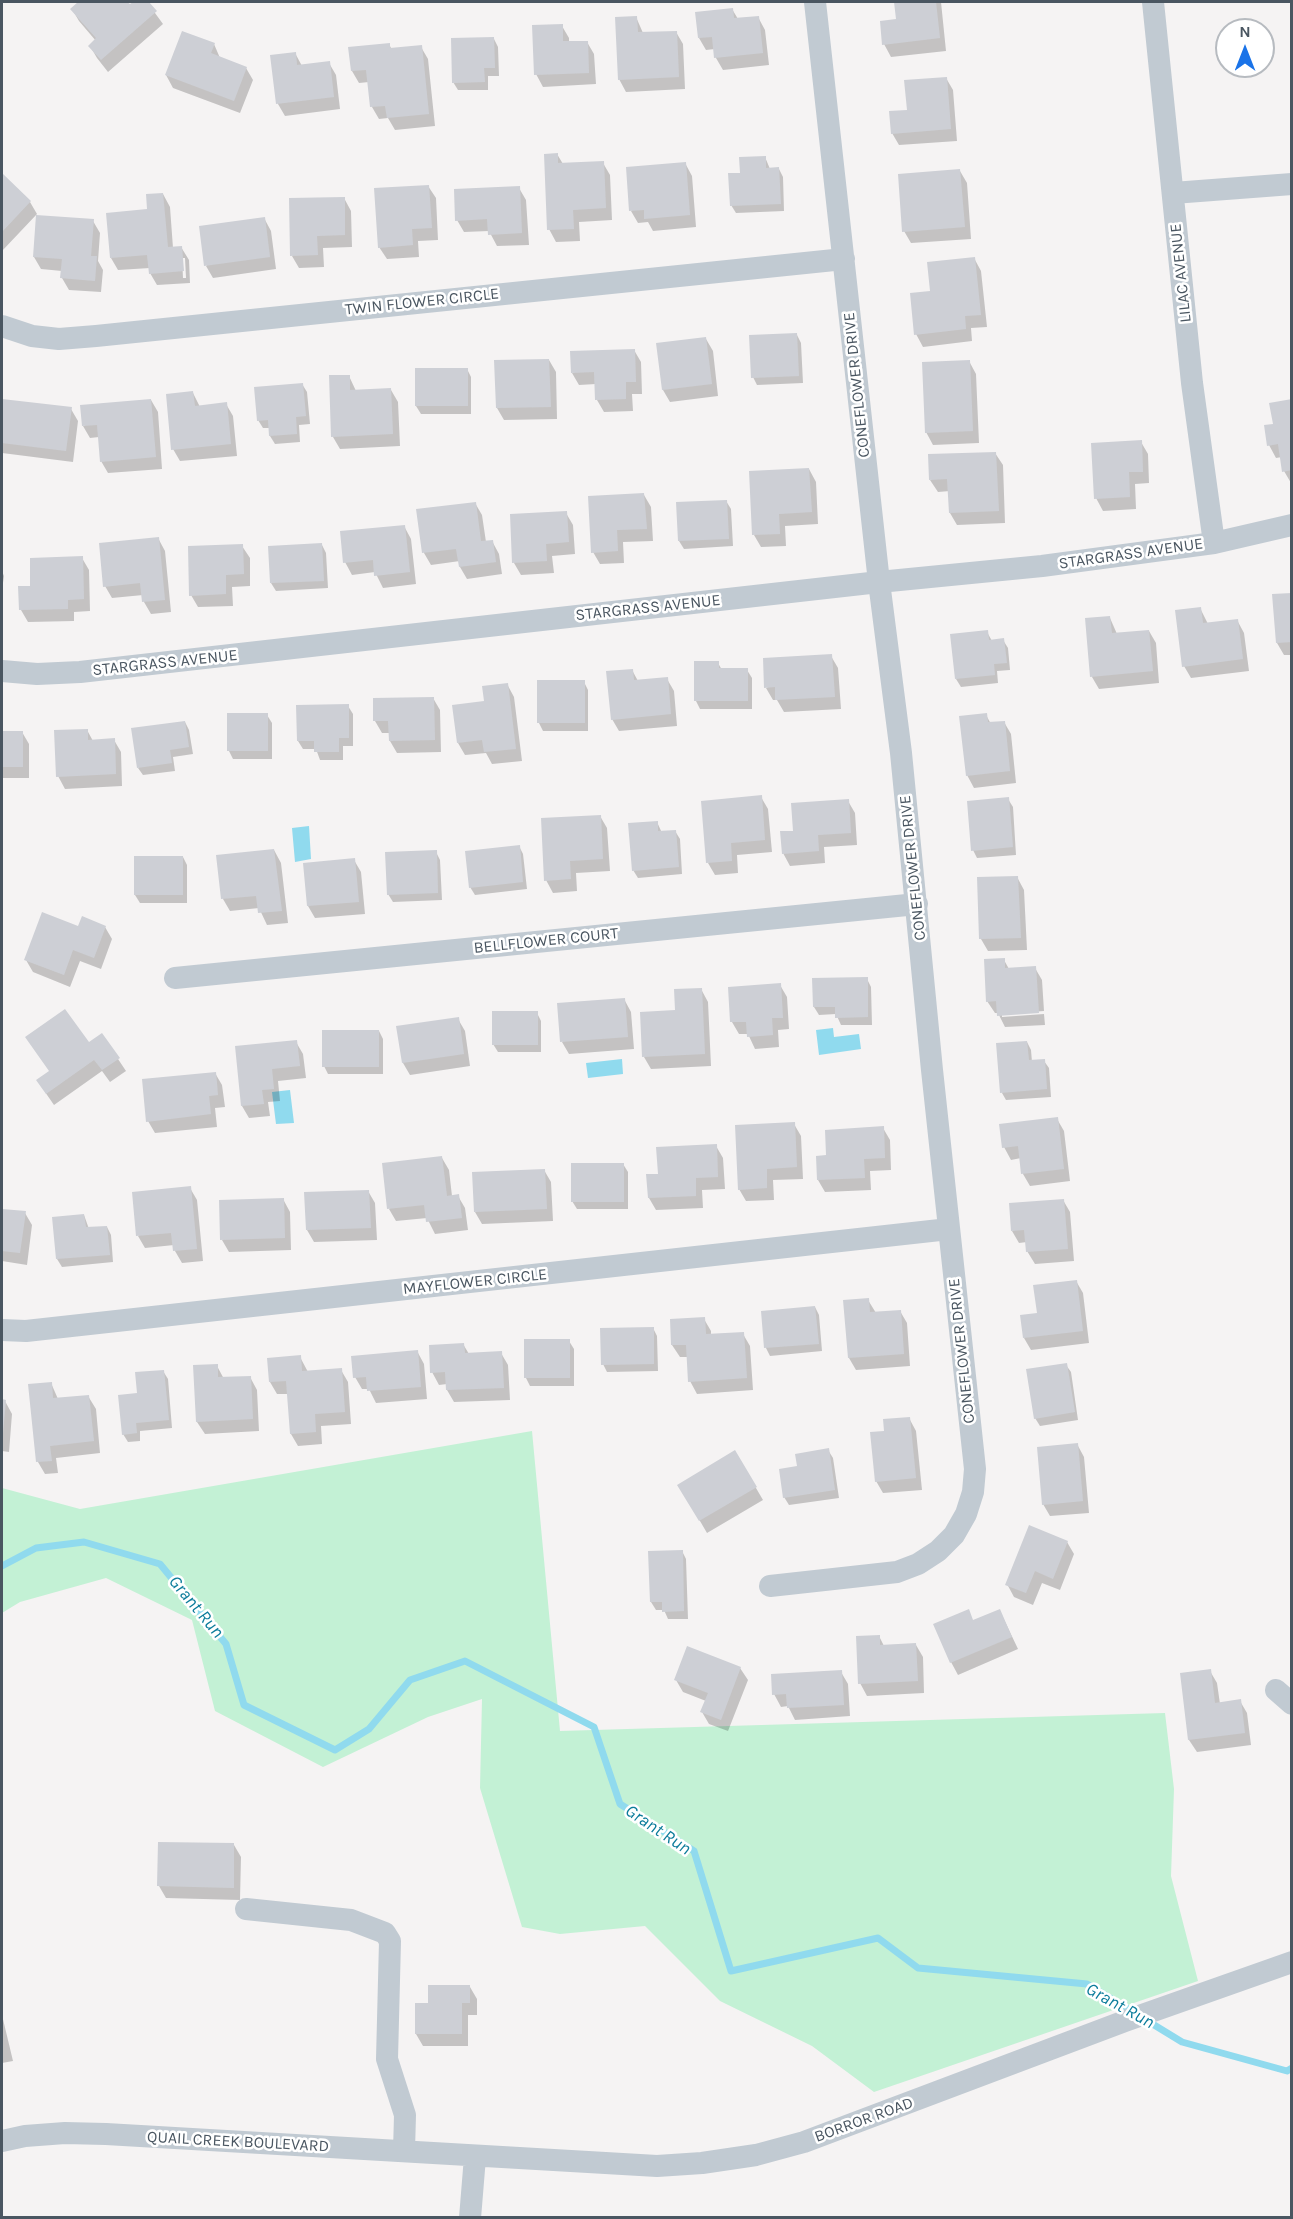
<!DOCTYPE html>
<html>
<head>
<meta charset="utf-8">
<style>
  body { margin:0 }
  #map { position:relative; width:1293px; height:2219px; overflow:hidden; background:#f5f3f3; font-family:Karla,sans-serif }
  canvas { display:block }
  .frame { position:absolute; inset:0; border:3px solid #4a5661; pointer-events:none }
  .north { position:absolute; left:1215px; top:18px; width:60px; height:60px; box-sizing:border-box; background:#fff; border:2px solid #b7bbc0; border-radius:50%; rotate:0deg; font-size:16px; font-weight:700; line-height:24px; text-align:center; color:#4a5661 }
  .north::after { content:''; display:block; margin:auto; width:21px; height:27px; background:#1a73e8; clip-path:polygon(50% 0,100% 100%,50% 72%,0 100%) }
</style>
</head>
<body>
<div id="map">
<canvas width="1293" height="2219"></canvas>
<div class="frame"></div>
<div class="north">N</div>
</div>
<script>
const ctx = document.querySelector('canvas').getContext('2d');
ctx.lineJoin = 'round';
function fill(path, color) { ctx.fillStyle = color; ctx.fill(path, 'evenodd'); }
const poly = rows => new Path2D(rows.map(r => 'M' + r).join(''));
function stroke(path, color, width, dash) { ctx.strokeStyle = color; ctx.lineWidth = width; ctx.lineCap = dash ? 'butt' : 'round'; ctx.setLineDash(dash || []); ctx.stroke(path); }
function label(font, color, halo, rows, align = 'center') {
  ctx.font = font + ' Karla,sans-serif'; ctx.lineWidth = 5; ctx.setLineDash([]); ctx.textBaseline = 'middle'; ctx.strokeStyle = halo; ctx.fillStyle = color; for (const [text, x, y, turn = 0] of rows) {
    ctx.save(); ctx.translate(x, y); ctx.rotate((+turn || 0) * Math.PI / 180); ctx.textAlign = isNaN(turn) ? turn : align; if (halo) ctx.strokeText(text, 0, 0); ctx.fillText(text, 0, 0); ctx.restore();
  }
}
const green = poly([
  [532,1431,560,1731,1165,1713,1174,1789,1171,1876,1198,1981,874,2092,812,2046,720,2001,645,1926,560,1934,522,1927,480,1788,482,1699,428,1717,323,1767,215,1711,192,1620,106,1578,20,1602,2,1613,2,1488,80,1509]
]);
const water = poly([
  [309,826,311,859,295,862,292,828],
  [833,1028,834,1037,859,1034,861,1049,819,1055,816,1030],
  [622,1059,623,1074,588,1078,586,1063],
  [290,1090,294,1123,276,1124,272,1092]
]);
const shadow = poly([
  [80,2,125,2,130,7,136,2,147,2,163,24,108,72,97,58,90,46,96,41,79,21,72,9],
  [896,2,941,2,946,51,891,57,884,44,898,21],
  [732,9,738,19,758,17,765,30,769,65,723,70,716,58,715,49,706,50,699,38],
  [636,17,643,33,676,32,683,44,685,89,626,92,619,79],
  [562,26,569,38,569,43,587,42,594,54,596,84,543,87,536,74],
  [494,39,498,47,499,76,488,76,488,90,458,90,453,82],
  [214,44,220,58,246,68,253,80,240,113,173,88,166,75],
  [389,44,392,50,421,47,428,59,435,126,395,130,388,118,379,119,372,107,369,82,359,83,352,71,350,48],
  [295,53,302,66,329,63,336,75,340,109,285,116,278,104,272,56],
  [946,78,953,90,957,141,899,145,892,133,908,111],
  [557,154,563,164,603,163,610,175,612,220,579,222,580,241,556,242,549,229],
  [765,157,770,169,779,169,783,177,784,211,736,213,731,205,742,174],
  [685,163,692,176,696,227,653,231,648,222,638,223,631,211],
  [960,171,967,183,971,239,911,243,904,231],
  [2,175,30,202,37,214,2,251],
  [428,186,436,198,438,240,418,241,419,257,387,259,379,247],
  [519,188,526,200,529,245,497,246,489,231,464,232,457,220],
  [163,194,170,207,173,248,181,247,189,260,190,283,157,285,150,273,150,268,118,270,111,258],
  [182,258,185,258,186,278,183,278],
  [344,198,351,211,352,247,323,248,324,267,299,268,292,256],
  [264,218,271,231,276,269,213,278,206,266],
  [93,221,100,233,98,261,103,270,101,292,69,290,62,278,62,271,41,269,34,257],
  [974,258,981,271,987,327,971,328,972,341,923,347,916,334,932,293],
  [797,335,801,343,803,383,757,385,753,377],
  [706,339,713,351,718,396,670,402,663,390,658,345],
  [634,350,641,362,642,394,632,394,633,411,604,412,597,400,596,384,579,385,572,373],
  [549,360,556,372,557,419,504,420,497,408],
  [969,361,976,374,979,443,933,445,926,432],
  [467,369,471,377,471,414,421,414,416,406],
  [349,376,356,391,391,390,398,402,400,446,340,449,333,437],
  [302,384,307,392,310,424,299,425,300,442,275,444,270,436,270,428,263,428,258,420],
  [193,393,200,407,226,404,233,416,237,456,180,461,173,449],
  [2,400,71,409,78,421,73,462,2,453],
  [151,400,158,412,162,469,108,473,101,461,99,437,90,438,83,426],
  [1292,401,1292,483,1291,483,1284,471,1282,457,1276,458,1269,445,1275,425],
  [1141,442,1148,454,1149,483,1135,484,1136,509,1103,511,1096,498],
  [995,453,1003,465,1005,523,957,525,950,513,950,491,938,492,930,480],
  [809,469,816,482,818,524,785,526,786,546,761,547,754,535],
  [644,495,651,507,653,541,623,542,624,563,600,564,593,552],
  [726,501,731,509,733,546,684,549,679,541],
  [475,503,482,515,486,542,492,541,499,554,502,574,467,579,460,567,460,561,431,565,424,553,418,511],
  [566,513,573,525,575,554,552,556,554,573,521,575,514,563,511,516],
  [404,526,411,539,416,584,383,588,375,572,352,575,345,562],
  [158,538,165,551,171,612,151,614,144,602,143,595,112,598,105,586],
  [322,545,326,553,328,588,276,591,271,583],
  [242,546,250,558,250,586,232,587,233,606,198,607,191,595],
  [82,558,89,570,90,611,74,612,74,621,28,622,21,610,32,587],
  [2,571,4,576,2,590],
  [1292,594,1292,655,1284,655,1277,643],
  [1200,608,1208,624,1237,620,1244,633,1249,671,1191,678,1184,666],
  [1110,618,1117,634,1149,631,1156,643,1159,683,1099,689,1092,677],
  [987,632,992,641,1003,640,1008,648,1010,670,997,671,998,683,961,687,956,679],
  [831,656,838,668,841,709,784,712,777,700,773,700,766,688],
  [718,663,722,670,747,670,752,678,752,709,700,709,696,701],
  [632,670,638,681,667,679,674,691,677,726,619,731,612,719],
  [584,682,588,690,588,731,543,731,539,723],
  [507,684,514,697,522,761,492,764,486,753,465,755,458,743,485,703],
  [433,698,440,710,441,752,397,753,390,741,390,733,382,733,375,721],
  [348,706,353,714,353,746,343,746,343,760,320,760,316,749,303,749,298,741],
  [267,715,272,723,272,759,233,759,229,751],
  [986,715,991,724,1004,722,1011,734,1016,783,974,788,967,775],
  [185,722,189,730,193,754,173,757,175,771,143,775,138,768],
  [87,730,93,741,114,740,121,752,122,786,65,789,58,776],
  [2,732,22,732,29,744,29,778,2,778],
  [761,797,768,809,772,852,737,855,738,873,715,875,708,863],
  [1008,799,1013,807,1016,855,977,858,973,850],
  [848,801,855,813,857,845,824,847,825,863,790,866,783,853,794,832],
  [600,816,607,828,610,871,576,873,577,891,553,893,546,880],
  [657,822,662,833,675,831,680,839,682,874,638,878,633,870],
  [519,846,523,854,527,889,475,895,470,887],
  [274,850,281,863,288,923,267,925,259,908,230,911,223,899,218,856],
  [436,852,440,860,442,900,393,902,388,894],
  [183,857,187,865,187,903,140,903,135,895],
  [354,860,361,872,365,914,315,918,308,906,305,864],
  [1017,877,1024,890,1027,950,988,951,981,939,978,879],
  [105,927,112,939,101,969,80,961,70,987,33,972,26,960,79,928],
  [1004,960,1009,969,1035,968,1042,980,1044,1011,1002,1014,1002,1017,1044,1014,1045,1025,1005,1027,998,1013,995,1013,987,1001],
  [867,979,871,987,872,1025,841,1025,836,1014,819,1015,814,1007],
  [780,985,787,997,789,1029,778,1030,779,1047,755,1049,748,1034,739,1034,732,1022],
  [701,989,708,1002,711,1066,651,1069,644,1057],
  [624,999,631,1012,634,1049,569,1054,562,1042],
  [537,1013,541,1021,541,1052,498,1052,493,1044],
  [458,1019,465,1031,470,1066,410,1075,403,1063,398,1028],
  [379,1031,383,1039,383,1074,328,1074,324,1066],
  [296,1042,303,1054,306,1078,278,1081,280,1101,268,1102,270,1116,249,1118,242,1106,236,1048],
  [1027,1042,1031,1050,1032,1062,1044,1061,1049,1068,1051,1097,1006,1100,1002,1093],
  [88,1044,118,1059,126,1071,110,1082,102,1071,54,1105,45,1092,50,1072],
  [215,1073,222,1085,225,1107,215,1108,217,1127,155,1133,148,1121],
  [1057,1119,1064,1131,1070,1181,1030,1186,1023,1174,1021,1158,1011,1160,1004,1147],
  [794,1124,801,1136,803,1179,773,1180,774,1200,746,1201,739,1189],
  [883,1128,890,1140,891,1170,870,1171,871,1190,825,1192,818,1180],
  [716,1146,723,1158,725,1189,702,1190,703,1208,656,1210,649,1198,659,1176],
  [442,1158,449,1170,452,1196,458,1196,465,1208,468,1230,435,1234,427,1218,396,1221,389,1209],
  [623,1164,628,1172,628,1209,577,1209,572,1201],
  [544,1170,551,1182,553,1221,482,1224,475,1212],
  [190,1188,197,1200,203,1261,182,1263,175,1251,174,1245,145,1248,138,1236],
  [368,1191,375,1203,377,1240,314,1242,307,1230],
  [283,1199,290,1212,291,1250,229,1252,222,1240],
  [1063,1200,1070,1212,1074,1261,1035,1264,1027,1251,1027,1242,1019,1243,1012,1231],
  [2,1210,25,1213,32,1225,27,1265,2,1261],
  [84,1215,89,1229,107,1227,111,1235,113,1262,62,1267,57,1259],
  [1076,1281,1083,1293,1089,1343,1031,1350,1024,1338,1038,1315],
  [868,1300,876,1313,900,1311,907,1323,910,1366,856,1370,849,1358],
  [815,1307,819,1315,822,1351,770,1356,766,1348,763,1312],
  [704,1319,711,1331,711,1336,743,1334,750,1346,753,1390,697,1394,690,1381,689,1357,680,1357,672,1345,671,1321],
  [653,1328,657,1336,658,1371,607,1372,603,1364],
  [569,1341,574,1349,574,1386,530,1386,526,1378],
  [463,1344,469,1354,501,1353,508,1365,510,1400,454,1402,447,1390,447,1384,439,1385,432,1372],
  [417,1351,424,1364,427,1399,376,1403,369,1389,362,1389,355,1377],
  [300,1357,308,1372,341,1370,348,1382,351,1424,321,1426,322,1444,298,1446,291,1434,288,1394,277,1394,270,1382,269,1359],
  [1066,1365,1071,1372,1078,1420,1040,1426,1035,1418],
  [217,1366,224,1379,250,1377,257,1390,259,1431,205,1434,197,1422,195,1367],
  [163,1371,168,1379,172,1428,140,1431,140,1441,128,1442,123,1434,139,1395],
  [51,1383,58,1399,88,1396,96,1409,100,1453,56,1458,58,1473,45,1474,38,1462,30,1385],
  [2,1401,5,1401,12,1414,9,1452,2,1451],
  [909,1418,916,1431,922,1490,883,1493,876,1481,886,1432],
  [1077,1444,1084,1457,1089,1513,1050,1516,1043,1504],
  [828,1450,833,1458,839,1498,789,1505,784,1497,799,1467],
  [735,1452,763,1500,707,1533,679,1485],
  [1067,1542,1074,1554,1060,1590,1042,1583,1033,1605,1014,1597,1007,1584],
  [682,1551,686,1559,688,1619,668,1619,664,1610,656,1610,651,1602],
  [1000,1611,1018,1649,958,1675,951,1662],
  [879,1636,884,1646,916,1645,923,1657,924,1693,867,1696,860,1683],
  [740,1668,748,1680,728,1731,709,1724,702,1712,706,1701,683,1692,676,1680],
  [1210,1671,1217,1683,1220,1704,1240,1701,1247,1713,1251,1745,1197,1752,1189,1740],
  [841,1672,848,1684,850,1716,795,1720,788,1706,781,1707,774,1694],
  [234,1845,241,1857,240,1900,166,1898,159,1886],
  [470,1987,477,1999,477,2015,468,2015,468,2046,423,2046,416,2034,429,2004],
  [2,2015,13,2061,2,2063]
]);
const stream = poly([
  [2,1566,36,1548,84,1542,160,1564,226,1644,244,1705,335,1750,369,1729,410,1680,465,1661,594,1727,620,1804,694,1851,731,1971,878,1938,918,1968,1087,1984,1133,2012],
  [1146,2020,1182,2042,1287,2071,1292,2068]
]);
const building = poly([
  [78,2,127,2,130,4,133,2,149,2,157,11,101,60,88,46,96,38,70,9],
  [894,2,936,2,940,38,882,45,880,21,896,19],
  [733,8,734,18,759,16,763,53,714,58,712,37,698,38,695,12],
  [637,16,638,32,677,31,679,77,618,80,615,17],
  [563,24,563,41,588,41,589,73,534,75,532,25],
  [182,31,215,43,211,53,247,67,234,101,165,75],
  [494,37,495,68,484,68,485,82,452,83,451,38],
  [390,43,390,48,422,45,429,114,387,118,385,106,370,107,366,70,351,71,348,47],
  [296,52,297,65,330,61,334,97,276,104,270,55],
  [947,77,951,129,891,134,889,111,907,110,904,80],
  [558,153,558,163,604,161,606,208,573,210,574,229,547,230,544,154],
  [766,156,766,168,779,167,781,204,730,206,728,173,740,173,739,157],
  [686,162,690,215,644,219,644,210,629,211,626,167],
  [960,169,965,227,902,232,898,174],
  [2,173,31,201,2,232],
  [429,185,432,228,412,229,413,245,378,248,374,188],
  [520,186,522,233,488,235,487,219,455,221,454,189],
  [163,193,168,247,182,246,184,271,149,274,147,255,110,258,106,213,147,209,146,194],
  [345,197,345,235,317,236,318,255,290,256,289,198],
  [36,215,94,219,91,256,97,256,95,281,60,278,62,259,33,257],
  [265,217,270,257,204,266,199,226],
  [975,257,981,315,965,316,966,329,914,335,910,293,930,291,927,262],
  [797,333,799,376,751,378,749,335],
  [706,337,712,384,662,390,656,343],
  [635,349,636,382,626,382,626,399,595,400,594,372,571,373,570,351],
  [549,359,551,407,496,408,494,360],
  [970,360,973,431,925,433,922,362],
  [415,368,468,368,468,406,415,406],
  [329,375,350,375,350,390,391,388,393,434,331,437],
  [303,383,306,416,296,417,297,434,269,436,268,420,257,421,254,387],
  [193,391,195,406,227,402,231,444,171,450,166,394],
  [2,399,72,407,66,451,2,443],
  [151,399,156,457,100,462,97,425,82,426,80,405],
  [1292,399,1292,470,1282,472,1278,444,1267,446,1264,425,1273,424,1269,403],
  [1142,440,1143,472,1129,472,1130,497,1094,499,1091,443],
  [996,452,999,511,949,513,947,479,929,480,928,454],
  [809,468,812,512,779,514,780,534,752,535,749,471],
  [644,493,647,529,617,530,618,551,591,553,588,496],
  [727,500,729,539,678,541,676,502],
  [476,502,481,541,493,540,496,562,459,567,456,549,422,553,416,509],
  [567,511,569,542,546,544,547,561,512,563,510,514],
  [405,525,410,572,374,576,373,560,343,563,340,531],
  [159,537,165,600,142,602,140,583,103,587,99,543],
  [322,543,324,581,270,583,268,546],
  [243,544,244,574,226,575,226,594,189,596,188,546],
  [83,556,84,599,68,600,68,609,19,610,18,586,30,586,30,558],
  [1292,593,1292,642,1276,643,1272,594],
  [1201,607,1203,623,1238,619,1243,659,1182,667,1175,610],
  [1110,616,1112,633,1149,630,1153,671,1090,677,1085,618],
  [988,630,989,640,1004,638,1007,663,994,664,995,675,955,679,950,634],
  [832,654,835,697,775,700,775,687,764,688,763,658],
  [694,661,719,661,719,668,748,668,748,701,694,701],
  [633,669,634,680,668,677,671,714,611,720,606,671],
  [537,680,585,680,585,723,537,723],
  [508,683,516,749,484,752,482,740,457,743,452,705,484,701,482,686],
  [434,697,435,740,389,741,388,721,373,721,373,698],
  [349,704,349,738,339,738,339,752,314,752,314,741,297,741,296,705],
  [227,713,268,713,268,751,227,751],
  [987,713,988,722,1005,721,1010,771,966,776,959,716],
  [185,721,189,747,170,750,172,763,137,768,131,728],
  [88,729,88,740,115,738,116,774,56,777,54,730],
  [2,731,23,731,23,767,2,767],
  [762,795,765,840,731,843,732,861,706,863,701,801],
  [1009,797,1013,847,971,851,967,801],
  [849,799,851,833,818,835,819,851,782,854,780,831,793,831,791,803],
  [601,815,603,859,570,861,571,879,544,881,541,818],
  [658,821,658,831,676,830,679,867,632,871,628,823],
  [520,845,523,882,469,888,465,851],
  [274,849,282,911,258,913,256,896,221,899,216,855],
  [437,850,438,893,387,895,385,852],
  [134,856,183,856,183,895,134,895],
  [355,858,359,902,307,906,303,863],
  [1018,876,1021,938,979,939,977,877],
  [42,912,78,926,82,916,106,926,94,958,73,950,64,975,24,960],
  [1005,958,1005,968,1036,966,1039,1013,997,1016,996,1001,986,1002,984,959],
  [868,977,868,1017,835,1018,835,1007,813,1007,812,978],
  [781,983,783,1018,772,1018,773,1035,747,1037,746,1022,730,1022,728,987],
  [702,988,705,1054,642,1057,640,1012,675,1010,674,989],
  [625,998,628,1037,560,1042,557,1003],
  [65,1009,89,1042,102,1033,120,1058,102,1070,94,1060,46,1094,36,1080,49,1071,25,1037],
  [492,1011,538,1011,538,1045,492,1045],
  [459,1017,464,1054,402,1063,396,1026],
  [322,1030,379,1030,379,1067,322,1067],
  [297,1040,300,1066,272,1069,274,1089,262,1090,264,1104,241,1106,235,1046],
  [1027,1041,1029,1060,1045,1059,1047,1089,1000,1093,996,1043],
  [216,1072,218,1095,209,1096,211,1114,146,1122,142,1079],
  [1058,1117,1064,1169,1021,1174,1018,1146,1002,1148,999,1124],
  [795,1122,797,1167,767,1169,767,1188,738,1190,735,1125],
  [884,1126,885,1158,864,1159,865,1178,817,1180,816,1156,826,1155,825,1130],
  [717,1144,718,1177,696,1178,696,1196,648,1198,646,1174,658,1174,656,1147],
  [442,1156,447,1196,459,1194,462,1218,426,1222,424,1205,387,1209,382,1163],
  [571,1163,624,1163,624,1202,571,1202],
  [545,1169,547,1209,474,1212,472,1172],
  [191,1186,197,1249,173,1251,171,1233,136,1236,132,1192],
  [369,1190,371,1228,306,1230,304,1192],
  [284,1198,285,1238,220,1240,219,1200],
  [1064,1199,1068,1249,1026,1252,1024,1230,1011,1231,1009,1203],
  [2,1209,26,1211,20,1253,2,1251],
  [84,1214,86,1227,107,1226,110,1255,56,1259,52,1217],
  [1077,1280,1083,1331,1023,1338,1020,1315,1037,1313,1033,1285],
  [869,1298,870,1312,901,1310,904,1354,848,1358,843,1300],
  [815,1306,819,1344,764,1348,761,1311],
  [705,1317,706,1334,744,1332,747,1378,688,1382,686,1345,671,1345,670,1319],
  [654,1327,654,1364,601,1365,600,1328],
  [524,1339,570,1339,570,1378,524,1378],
  [464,1343,465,1353,502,1351,504,1388,446,1390,445,1372,430,1373,429,1345],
  [418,1350,421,1387,367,1391,366,1377,353,1378,351,1356],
  [301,1355,302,1371,342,1368,345,1412,315,1414,316,1432,290,1434,286,1381,269,1382,267,1358],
  [1067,1363,1075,1412,1034,1419,1026,1369],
  [218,1364,218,1377,251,1376,253,1419,196,1422,193,1365],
  [164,1370,169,1420,136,1423,137,1433,122,1435,118,1395,137,1393,135,1372],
  [52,1382,53,1398,89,1395,94,1441,50,1446,52,1461,36,1462,28,1384],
  [2,1399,6,1400,3,1433,2,1433],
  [910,1417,916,1478,875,1482,870,1432,884,1431,883,1419],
  [1078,1443,1083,1501,1042,1505,1037,1447],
  [829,1448,835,1490,783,1498,779,1469,797,1466,795,1454],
  [735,1450,757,1487,699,1521,677,1485],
  [1029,1525,1068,1541,1053,1579,1035,1571,1026,1593,1005,1585],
  [683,1550,684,1611,662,1612,662,1602,650,1602,648,1551],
  [969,1609,973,1620,1000,1609,1012,1637,950,1663,933,1624],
  [880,1635,880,1645,916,1643,918,1681,858,1684,856,1636],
  [687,1646,741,1667,721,1720,700,1712,708,1693,674,1680],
  [1211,1669,1215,1703,1241,1699,1245,1733,1188,1740,1180,1673],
  [842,1670,844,1705,787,1708,786,1694,772,1695,771,1674],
  [158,1842,234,1843,234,1888,157,1886],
  [428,1985,470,1985,470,2003,462,2003,462,2034,415,2034,415,2003,428,2003]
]);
const minor = poly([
  [1153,2,1192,383,1214,543],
  [1173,193,1292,184],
  [2,326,32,336,59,339,96,336,844,259],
  [2,671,37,674,80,672,879,582,1042,566,1214,543,1292,525],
  [175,978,917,904],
  [2,1330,26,1331,949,1229],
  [770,1586,897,1572,918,1564,938,1551,954,1535,966,1514,973,1492,975,1469,932,1070,901,753,879,582,815,2],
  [1276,1690,1292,1704],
  [246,1909,351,1920,385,1933,390,1941,387,2059,405,2115,404,2151],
  [2,2141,25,2136,65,2133,106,2134,657,2166,702,2163,756,2155,804,2142,1125,2021,1292,1962],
  [470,2218,475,2157]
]);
const streetNames = [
  ["LILAC AVENUE",1181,273,-96],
  ["TWIN FLOWER CIRCLE",422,302,-6],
  ["CONEFLOWER DRIVE",857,385,-96],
  ["STARGRASS AVENUE",1131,554,-8],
  ["STARGRASS AVENUE",648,608,-6],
  ["STARGRASS AVENUE",165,663,-6],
  ["CONEFLOWER DRIVE",913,868,-96],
  ["BELLFLOWER COURT",546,941,-6],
  ["MAYFLOWER CIRCLE",475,1282,-6],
  ["CONEFLOWER DRIVE",962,1351,-96],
  ["BORROR ROAD",864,2120,-20],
  ["QUAIL CREEK BOULEVARD",238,2142,3]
];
const waterNames = [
  ["Grant Run",196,1607,50],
  ["Grant Run",658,1830,34],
  ["Grant Run",1120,2006,29]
];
fill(green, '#c3f1d5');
fill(water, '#90daee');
fill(shadow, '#0003');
stroke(stream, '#90daee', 7);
fill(building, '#cdcfd5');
stroke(minor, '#c1cad2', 22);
label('16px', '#4a5661', '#fff', streetNames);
label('italic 18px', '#0c7c9b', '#fff', waterNames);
</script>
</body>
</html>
